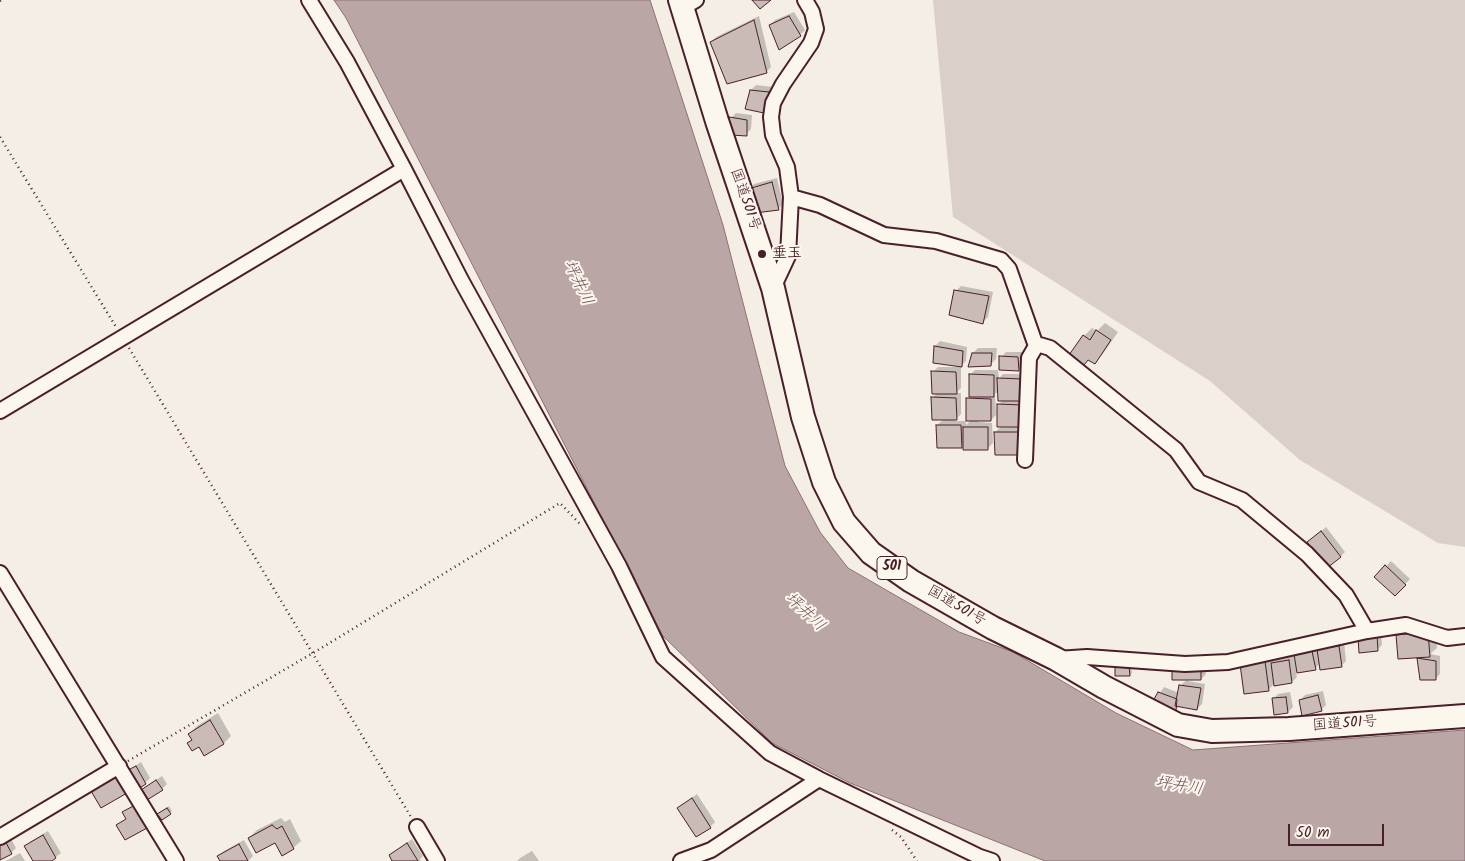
<!DOCTYPE html>
<html>
<head>
<meta charset="utf-8">
<style>
  body { margin:0 }
  #map { position:relative; width:1465px; height:861px; overflow:hidden; background:#f4eee4; font-family:Kalam,sans-serif }
  canvas { display:block }
  .scale { position:absolute; left:1288px; top:824px; width:96px; height:22px; box-sizing:border-box; border:2px solid #4a1f2b; border-top:0; padding-left:6px; font-size:15px; line-height:18px; white-space:nowrap; color:#4a1f2b; -webkit-text-stroke:4px #fbf7ec; paint-order:stroke }
</style>
</head>
<body>
<div id="map">
<canvas width="1465" height="861"></canvas>
<div class="scale">50 m</div>
</div>
<script>
const ctx = document.querySelector('canvas').getContext('2d');
ctx.lineJoin = 'round';
function fill(path, color) { ctx.fillStyle = color; ctx.fill(path, 'evenodd'); }
const poly = rows => new Path2D(rows.map(r => 'M' + r).join(''));
function stroke(path, color, width, dash) { ctx.strokeStyle = color; ctx.lineWidth = width; ctx.lineCap = dash ? 'butt' : 'round'; ctx.setLineDash(dash || []); ctx.stroke(path); }
function label(font, color, halo, rows, align = 'center') {
  ctx.font = font + ' Kalam,"Klee One",sans-serif'; ctx.lineWidth = 4; ctx.setLineDash([]); ctx.textBaseline = 'middle'; ctx.strokeStyle = halo; ctx.fillStyle = color; for (const [text, x, y, turn = 0] of rows) {
    ctx.save(); ctx.translate(x, y); ctx.rotate((+turn || 0) * Math.PI / 180); ctx.textAlign = isNaN(turn) ? turn : align; if (halo) ctx.strokeText(text, 0, 0); ctx.fillText(text, 0, 0); ctx.restore();
  }
}
const green = poly([
  [933,0,1465,0,1465,547,1438,543,1300,460,1210,381,953,217]
]);
const water = poly([
  [334,0,650,0,723,225,785,466,820,532,848,568,959,632,1013,652,1116,713,1193,750,1465,730,1465,861,1045,861,850,783,772,743,662,635,346,18,334,0]
]);
const shadow = poly([
  [794,12,805,30,800,35,770,25,775,20],
  [759,16,771,67,766,72,711,42,716,37],
  [756,85,773,87,768,106,763,111,751,90],
  [736,113,752,115,751,129,746,134,731,118],
  [777,178,783,204,778,209,749,189,754,184],
  [961,286,993,292,988,317,983,322,956,291],
  [1105,323,1118,332,1102,355,1094,363,1084,336,1092,328,1097,331],
  [940,341,967,347,966,361,961,366,961,388,956,393,961,393,961,414,954,421,966,421,966,425,971,420,967,399,971,396,970,375,975,370,998,370,999,379,1003,374,1027,374,1024,448,995,432,1002,426,998,405,1003,400,999,391,995,394,996,415,991,420,978,420,978,422,992,423,993,443,988,448,964,443,961,446,937,425,944,419,932,398,937,393,933,372,938,367,959,367,959,365,934,362,935,346],
  [978,348,997,348,996,359,990,365,973,353],
  [1006,352,1022,352,1023,365,1018,370,1001,357],
  [1326,527,1345,552,1340,557,1313,538],
  [1391,561,1410,579,1395,595,1376,577],
  [1435,625,1437,648,1430,654,1440,656,1440,674,1435,679,1421,679,1418,656,1397,635,1405,627],
  [1381,631,1382,645,1377,650,1364,632],
  [1344,642,1346,661,1341,666,1320,663,1315,669,1296,672,1297,677,1292,682,1275,683,1268,690,1241,665,1273,654,1274,662,1278,658,1296,656,1296,654,1323,645],
  [1131,663,1132,673,1130,675,1119,664],
  [1205,663,1206,674,1201,679,1188,679,1188,681,1205,684,1202,704,1197,709,1180,706,1176,709,1155,700,1164,687,1179,693,1181,685],
  [1323,691,1326,705,1321,710,1300,700,1305,695],
  [1290,692,1293,707,1288,712,1273,699,1278,694],
  [218,713,231,736,224,743,199,745,189,743,193,739,189,734,197,726],
  [141,762,150,778,145,783,130,770],
  [123,773,126,792,93,791,98,786],
  [162,776,167,784,162,789,142,790],
  [697,794,715,822,710,827,678,808],
  [169,806,172,811,162,818,161,812],
  [281,818,285,822,290,819,301,841,293,848,276,841,249,838,257,830],
  [48,831,61,853,50,861,35,861,26,846,31,841],
  [9,835,16,848,11,853,0,859,0,840],
  [412,839,423,856,420,859,421,861,394,861,390,855],
  [244,840,253,856,248,861,221,861,219,856,224,851],
  [532,851,539,861,517,861,520,858],
  [20,853,25,861,6,861]
]);
const building = poly([
  [752,0,771,0,760,9,752,0],
  [789,16,801,36,779,50,769,25,789,16],
  [754,20,767,73,727,84,710,42,754,20],
  [750,90,769,92,764,113,745,109,750,90],
  [729,117,747,120,747,136,731,135,729,117],
  [772,182,779,210,755,213,748,189,772,182],
  [954,290,989,296,983,324,949,315,954,290],
  [1096,330,1111,340,1095,364,1088,360,1084,365,1069,355,1083,335,1090,340,1096,330],
  [934,346,963,351,962,367,933,363,934,346],
  [972,353,992,353,991,366,968,367,972,353],
  [999,356,1018,357,1019,371,999,370,999,356],
  [931,371,956,372,957,394,932,394,931,371],
  [969,374,994,375,994,397,969,397,969,374],
  [997,378,1022,379,1022,401,998,401,997,378],
  [931,397,956,398,957,420,932,420,931,397],
  [966,398,991,399,991,421,966,421,966,398],
  [997,404,1022,405,1022,427,997,427,997,404],
  [936,425,961,425,962,448,937,448,936,425],
  [963,427,988,427,988,450,963,450,963,427],
  [994,432,1019,432,1020,455,995,455,994,432],
  [1321,531,1341,557,1327,568,1307,542,1321,531],
  [1385,565,1406,585,1395,596,1374,577,1385,565],
  [1428,632,1430,657,1398,659,1396,635,1428,632],
  [1377,635,1378,651,1359,653,1358,637,1377,635],
  [1339,646,1342,667,1320,670,1317,649,1339,646],
  [1312,651,1316,670,1297,673,1294,654,1312,651],
  [1417,658,1436,661,1436,680,1420,680,1417,658],
  [1289,660,1292,683,1274,686,1271,663,1289,660],
  [1265,661,1269,691,1244,694,1240,664,1265,661],
  [1129,665,1130,676,1115,676,1115,666,1129,665],
  [1201,667,1201,680,1172,680,1172,668,1201,667],
  [1179,685,1201,688,1197,710,1175,706,1179,685],
  [1158,692,1177,699,1176,711,1153,701,1158,692],
  [1318,695,1322,711,1302,716,1299,700,1318,695],
  [1286,697,1288,713,1274,715,1272,698,1286,697],
  [210,720,224,744,204,756,199,747,192,751,187,743,192,740,188,734,210,720],
  [136,766,146,784,138,789,128,770,136,766],
  [117,777,127,793,101,808,91,791,117,777],
  [156,780,163,790,147,800,141,790,156,780],
  [692,798,711,828,696,837,677,808,692,798],
  [137,804,149,827,125,840,116,825,126,819,122,812,137,804],
  [167,808,171,814,162,820,157,814,167,808],
  [272,825,277,829,282,826,294,849,282,856,275,843,256,853,248,838,272,825],
  [43,835,56,858,52,861,33,861,24,846,43,835],
  [4,839,12,854,0,860,0,841,4,839],
  [407,843,418,861,392,861,389,855,407,843],
  [239,844,248,861,220,861,217,856,239,844]
]);
const path = poly([
  [0,1,1,0],
  [0,137,116,327],
  [129,348,411,817],
  [128,761,313,653,560,503,580,524],
  [892,830,901,837,917,861]
]);
const minor = poly([
  [309,0,347,62,404,169,461,280,619,566,663,657,770,753,819,779,980,857,992,861],
  [682,8,696,0],
  [791,197,820,205,884,235,936,241,1001,260,1009,269,1036,346],
  [773,288,788,256,791,197,787,167,773,135,771,117,773,103,783,84,811,43,816,29,812,12,805,0],
  [0,411,404,169],
  [1025,460,1029,358,1036,346,1040,345,1050,348,1176,450,1199,482,1242,500,1307,554,1346,595,1367,631],
  [0,573,176,861],
  [1057,659,1087,657,1185,664,1228,662,1367,631,1406,625,1447,638,1465,636],
  [417,827,437,861],
  [0,837,119,766],
  [681,861,711,850,819,779]
]);
const trunk = poly([
  [680,0,717,121,773,288,803,417,824,482,844,522,871,553,911,581,993,628,1056,659,1104,687,1178,725,1212,731,1289,729,1465,716]
]);
const markers = [
  [762,254,5,"#4a1f2b"]
];
const shields = [
  [892,568,30]
];
const shieldNames = [
  ["501",892,568]
];
const streetNames = [
  ["国道501号",744,200,71],
  ["国道501号",956,607,30],
  ["国道501号",1345,725,-4]
];
const poiNames = [
  ["垂玉",772,254]
];
const waterNames = [
  ["坪井川",577,283,65],
  ["坪井川",804,613,43],
  ["坪井川",1179,787,9]
];
fill(green, '#dbd0c9');
fill(water, '#baa7a5');
stroke(water, '#8d7174', 1);
fill(shadow, '#0003');
fill(building, '#cabbb6');
stroke(building, '#4a1f2b', 1);
stroke(minor, '#4a1f2b', 18);
stroke(trunk, '#4a1f2b', 26);
stroke(path, '#4a1f2b', 2.5, [1, 4]);
stroke(minor, '#fbf7ec', 14);
stroke(trunk, '#fbf7ec', 22);
for (const [x, y, r, color] of markers) { const dot = new Path2D(); dot.arc(x, y, r, 0, 2 * Math.PI); ctx.fillStyle = color; ctx.fill(dot); stroke(dot, '#fbf7ec', 2); }
for (const [x, y, w] of shields) { const box = new Path2D(); box.roundRect(x - w / 2, y - 11.5, w, 23, 4); ctx.fillStyle = '#fbf7ec'; ctx.fill(box); stroke(box, '#4a1f2b', 1); }
label('bold 14px', '#4a1f2b', null, shieldNames);
label('15px', '#4a1f2b', '#fbf7ec', streetNames);
label('bold 15px', '#4a1f2b', '#fbf7ec', poiNames, 'left');
label('italic 16px', '#714f56', '#fbf7ec', waterNames);
</script>
</body>
</html>
